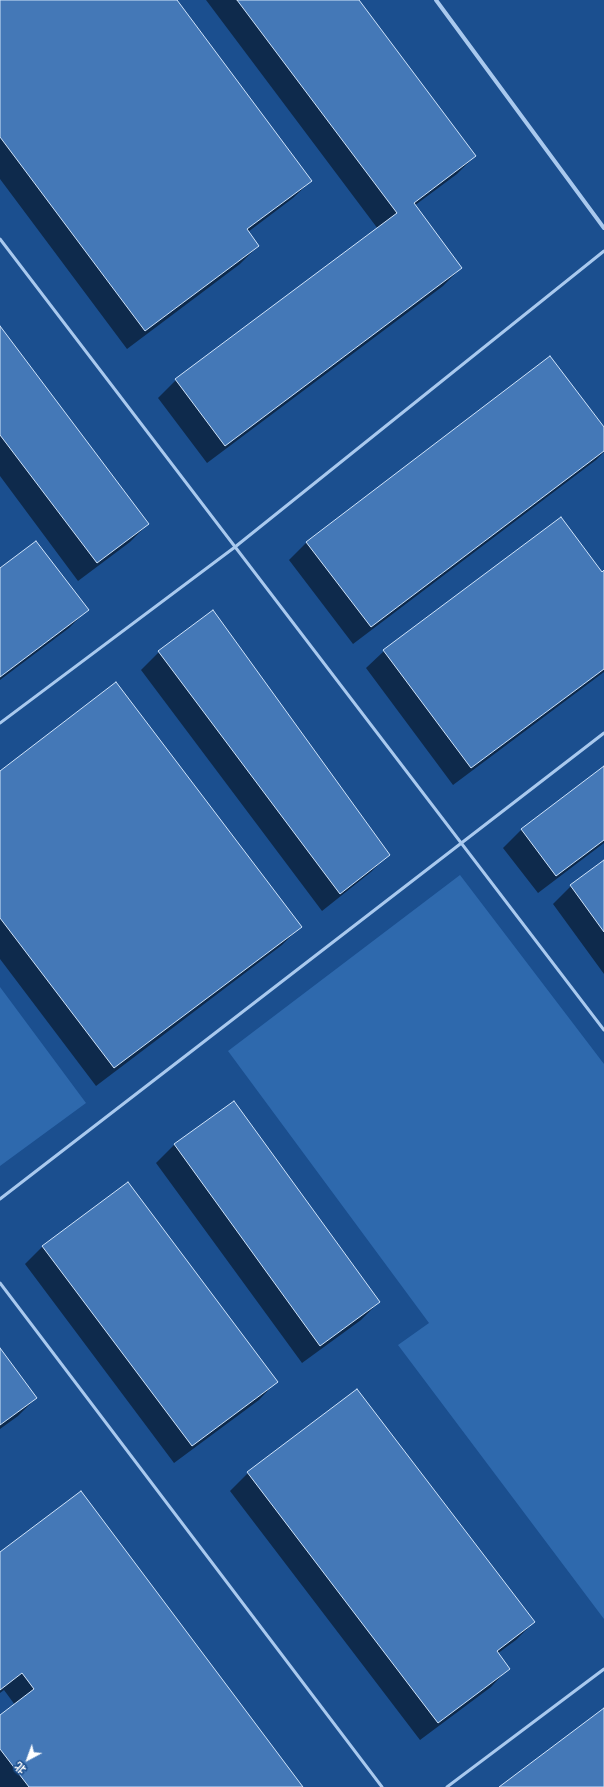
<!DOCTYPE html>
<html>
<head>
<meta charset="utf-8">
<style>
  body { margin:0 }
  #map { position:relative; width:604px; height:1787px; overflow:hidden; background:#1b4f8f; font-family:"Asap Condensed","Noto Sans SC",sans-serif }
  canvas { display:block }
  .north { position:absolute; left:8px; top:1739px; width:40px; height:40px; -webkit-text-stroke:3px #1b4f8f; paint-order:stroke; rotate:221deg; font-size:11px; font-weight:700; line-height:16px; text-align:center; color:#fff }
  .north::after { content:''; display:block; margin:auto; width:14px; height:18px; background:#fff; clip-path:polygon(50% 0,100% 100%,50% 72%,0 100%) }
</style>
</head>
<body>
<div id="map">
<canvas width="604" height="1787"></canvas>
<div class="north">北</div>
</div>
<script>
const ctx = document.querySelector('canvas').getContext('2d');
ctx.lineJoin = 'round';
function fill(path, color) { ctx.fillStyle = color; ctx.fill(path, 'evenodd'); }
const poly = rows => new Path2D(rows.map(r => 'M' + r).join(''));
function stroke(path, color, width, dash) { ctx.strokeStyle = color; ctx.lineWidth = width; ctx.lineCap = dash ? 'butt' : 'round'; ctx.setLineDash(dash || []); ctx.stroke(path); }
const green = poly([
  [460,875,604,1064,604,1619,398,1345,429,1323,228,1051],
  [0,987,86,1103,0,1166]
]);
const shadow = poly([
  [0,0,176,0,311,181,293,198,248,232,258,246,240,264,127,349,0,179],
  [206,0,358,0,475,156,457,174,414,206,461,268,443,286,207,463,158,398,176,380,378,229],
  [0,327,148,524,130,542,78,581,0,476],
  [604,429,604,452,596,460,353,644,289,560,307,542],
  [0,569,87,610,69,628,0,680],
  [604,571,604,672,453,785,366,668,384,651],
  [213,611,389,854,371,872,322,911,141,670,159,652],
  [604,767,604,843,538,893,503,848,521,830],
  [0,772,300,927,282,945,96,1086,0,959],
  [604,862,604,974,553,904,571,886],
  [234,1102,379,1302,361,1320,302,1363,156,1163,174,1145],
  [43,1246,276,1382,259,1400,174,1463,25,1264],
  [0,1350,36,1398,18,1416,0,1429],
  [248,1473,534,1622,516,1640,497,1654,508,1669,491,1687,420,1740,230,1491],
  [0,1553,302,1787,0,1787,0,1716,15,1705,4,1690,0,1693]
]);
const building = poly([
  [0,0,177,0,312,181,247,229,259,246,145,331,0,137,0,0],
  [237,0,359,0,476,156,414,203,462,268,225,446,175,379,397,213,237,0],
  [0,326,149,524,97,563,0,435,0,326],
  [550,356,604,427,604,451,371,627,306,542,550,356],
  [561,517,602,572,604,570,604,669,471,768,383,650,561,517],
  [36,541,89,610,0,677,0,568,36,541],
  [213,610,390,855,340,894,158,651,213,610],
  [116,682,302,927,114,1068,0,918,0,771,116,682],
  [604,766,604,840,556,876,521,829,604,766],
  [604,860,604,932,570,885,604,860],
  [234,1101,380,1302,320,1346,174,1144,234,1101],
  [128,1182,278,1382,192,1446,42,1246,128,1182],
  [0,1348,37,1398,0,1425,0,1348],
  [357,1389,535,1622,497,1651,510,1669,438,1723,247,1472,357,1389],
  [81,1491,303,1787,29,1787,0,1749,0,1715,34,1689,22,1673,0,1690,0,1552,81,1491],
  [604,1708,604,1787,499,1787,604,1708]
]);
const lane = poly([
  [0,239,604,1030],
  [0,723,235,547,604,251],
  [0,1199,604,733],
  [0,1283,382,1787],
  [447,1787,604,1669]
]);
const street = poly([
  [436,0,604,228]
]);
fill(green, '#2e69ad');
fill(shadow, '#0007');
fill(building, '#4478b7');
stroke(building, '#cfe3fa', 1);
stroke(lane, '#a9c9ee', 3);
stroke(street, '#a9c9ee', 4);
</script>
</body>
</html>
